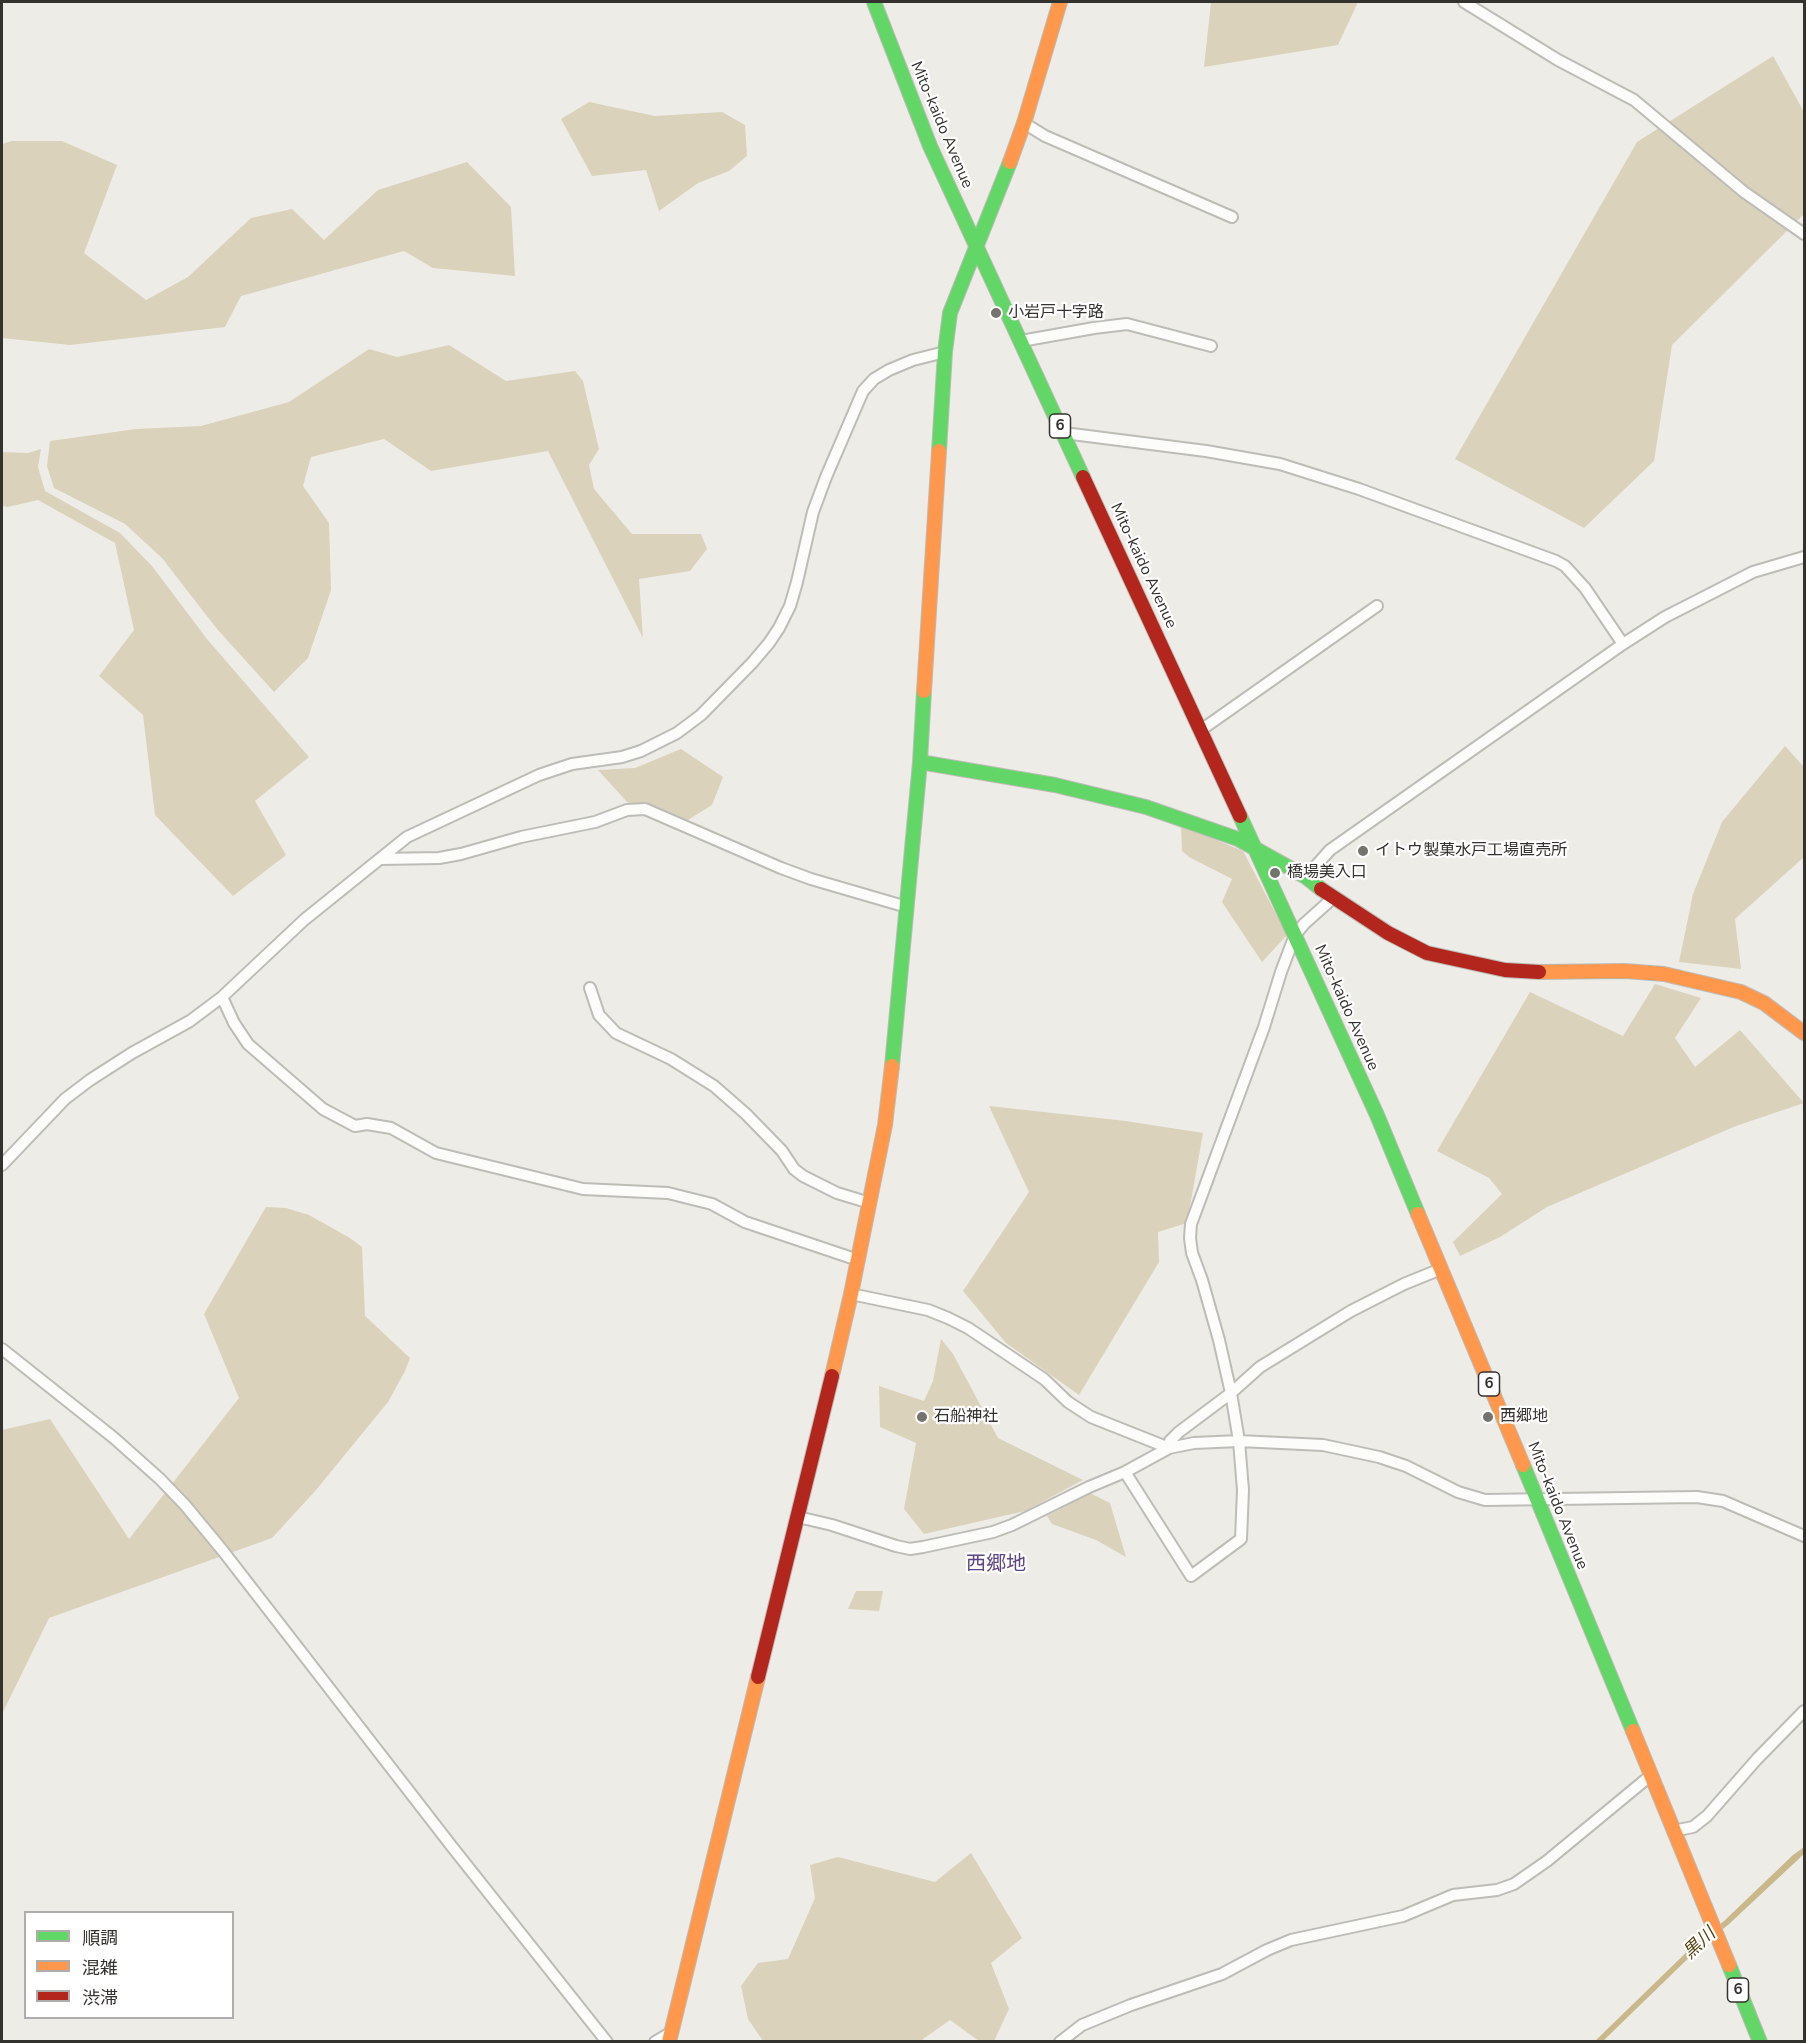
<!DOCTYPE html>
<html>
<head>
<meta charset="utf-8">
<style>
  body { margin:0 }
  #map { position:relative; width:1806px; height:2043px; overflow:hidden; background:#eeece6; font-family:"Nunito Sans","Noto Sans JP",sans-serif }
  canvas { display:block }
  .frame { position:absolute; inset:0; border:3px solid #34322e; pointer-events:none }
  .legend { position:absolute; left:24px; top:1911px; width:210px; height:108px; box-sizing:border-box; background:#fff; border:2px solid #aeadab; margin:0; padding:8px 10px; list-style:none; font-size:18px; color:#34322e }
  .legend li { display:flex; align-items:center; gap:12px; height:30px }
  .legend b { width:30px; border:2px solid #aeadab }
</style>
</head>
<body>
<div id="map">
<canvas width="1806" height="2043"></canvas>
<div class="frame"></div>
<ul class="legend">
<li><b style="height:8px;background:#63d668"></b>順調</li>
<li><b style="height:8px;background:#ff974d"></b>混雑</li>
<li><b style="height:8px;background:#b3261e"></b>渋滞</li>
</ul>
</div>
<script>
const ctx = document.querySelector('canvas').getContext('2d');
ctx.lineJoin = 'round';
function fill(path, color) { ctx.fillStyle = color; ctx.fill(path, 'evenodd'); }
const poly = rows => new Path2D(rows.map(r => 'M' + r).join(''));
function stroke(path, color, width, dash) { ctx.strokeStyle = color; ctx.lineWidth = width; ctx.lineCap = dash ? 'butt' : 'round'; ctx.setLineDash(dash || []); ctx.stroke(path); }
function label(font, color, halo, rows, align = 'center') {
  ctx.font = font + ' "Nunito Sans","Noto Sans JP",sans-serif'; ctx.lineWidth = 4.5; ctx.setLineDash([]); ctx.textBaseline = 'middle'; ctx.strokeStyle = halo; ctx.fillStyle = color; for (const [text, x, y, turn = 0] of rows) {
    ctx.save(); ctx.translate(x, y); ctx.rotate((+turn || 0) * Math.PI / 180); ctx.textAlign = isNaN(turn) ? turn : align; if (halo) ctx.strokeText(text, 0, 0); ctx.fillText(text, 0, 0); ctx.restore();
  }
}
const green = poly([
  [1211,2,1358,2,1338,45,1204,67],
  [1773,56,1804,112,1804,214,1672,345,1654,461,1584,528,1455,459,1637,142],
  [589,102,655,116,722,112,745,125,747,156,729,171,698,183,659,211,646,170,592,176,561,119],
  [12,141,62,141,117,165,84,253,146,300,188,277,251,218,292,209,324,240,378,190,467,162,511,207,515,276,433,268,404,251,241,296,225,327,70,345,2,338,2,144],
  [449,345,506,381,575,371,583,381,599,449,589,465,594,489,632,534,701,534,707,549,690,571,639,579,643,638,548,451,431,471,384,439,311,457,303,486,329,523,331,590,308,658,274,692,217,629,162,558,125,524,54,488,47,466,50,441,136,429,201,426,289,402,369,349,397,357],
  [41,449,38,467,45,491,120,533,152,566,207,639,309,757,255,801,286,855,233,896,155,815,143,715,99,676,134,630,115,543,38,500,8,507,2,506,2,452,28,453],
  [1785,746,1804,767,1804,857,1735,919,1741,969,1679,962,1693,894,1722,822],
  [681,749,723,777,712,805,688,820,627,802,598,770,635,768],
  [1181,825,1243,851,1287,935,1262,962,1222,902,1232,879,1189,857,1182,851],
  [1655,984,1701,998,1675,1038,1695,1067,1740,1030,1804,1103,1736,1126,1547,1207,1500,1237,1460,1256,1453,1242,1502,1194,1489,1178,1437,1151,1530,992,1623,1036],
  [989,1106,1126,1121,1203,1133,1187,1223,1158,1232,1159,1262,1079,1395,1006,1343,963,1291,1029,1192],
  [266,1207,286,1208,309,1215,350,1238,362,1247,365,1316,410,1358,405,1371,388,1402,316,1490,272,1538,49,1618,2,1714,2,1614,3,1612,2,1611,2,1430,50,1419,129,1539,239,1398,204,1314],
  [941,1339,953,1354,998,1438,1083,1480,1025,1511,924,1534,904,1509,916,1443,880,1427,879,1386,924,1401,933,1381],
  [1090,1493,1110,1503,1126,1557,1096,1540,1052,1524,1047,1516],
  [856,1591,883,1591,879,1611,848,1609],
  [971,1853,1022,1938,991,1963,1009,2009,994,2041,979,2041,950,2020,923,2039,922,2041,763,2041,748,2019,741,1986,758,1963,788,1959,815,1898,810,1865,838,1857,935,1882]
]);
const water = poly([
  [1804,1847,1804,1854,1728,1925,1701,1946,1603,2041,1594,2042,1697,1942,1724,1921,1793,1855]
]);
const street = poly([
  [1464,2,1558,60,1634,100,1744,192,1804,234],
  [1024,123,1045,136,1232,217],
  [1021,341,1094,328,1127,324,1211,346],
  [1064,433,1206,451,1280,464,1359,489,1556,561,1565,566,1585,588,1623,644],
  [1201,730,1377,606],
  [380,859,439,858,461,854,521,837,595,822,627,810,645,809,781,868,811,879,907,907],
  [1306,877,1330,850,1623,644,1665,617,1753,572,1804,557],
  [590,988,599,1015,616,1033,671,1059,714,1086,746,1114,782,1151,794,1169,803,1176,837,1193,870,1203],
  [222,997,234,1023,248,1044,323,1109,355,1126,367,1124,391,1128,436,1153,583,1189,668,1193,712,1204,745,1222,858,1260],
  [2,1165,65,1099,90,1080,132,1053,190,1021,222,997,304,920,407,837,539,775,572,764,622,757,641,751,677,733,701,715,752,663,769,643,779,628,790,606,797,582,813,512,826,477,863,391,874,379,889,370,913,360,945,352],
  [851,1294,928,1310,948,1318,968,1328,1044,1379,1068,1402,1091,1417,1169,1448,1170,1441,1179,1432,1231,1393,1260,1367,1351,1311,1404,1284,1441,1269],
  [2,1349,114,1438,160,1479,185,1505,223,1551,453,1848,607,2042],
  [1125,1472,1191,1576,1241,1539,1243,1490,1239,1441,1231,1393,1219,1340,1202,1280,1192,1253,1190,1238,1191,1224,1264,1027,1281,972,1295,935,1304,924,1333,898],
  [798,1517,832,1525,896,1546,910,1549,923,1547,993,1532,1012,1525,1089,1487,1125,1472,1169,1448,1194,1443,1239,1441,1323,1445,1379,1457,1406,1466,1458,1492,1485,1500,1697,1497,1723,1501,1804,1536],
  [1673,1831,1693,1827,1707,1816,1757,1759,1804,1711],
  [655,2042,670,2033],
  [1060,2042,1082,2025,1131,2005,1222,1974,1267,1950,1291,1940,1403,1916,1453,1895,1497,1890,1514,1884,1547,1861,1650,1776]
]);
const fast = poly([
  [874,2,930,146,1083,477],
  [939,451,945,352,950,313,1010,162],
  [920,762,1055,785,1146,807,1238,839,1306,877,1321,889],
  [1240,816,1377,1115,1418,1214],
  [892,1066,920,762,924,691],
  [1523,1465,1633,1731],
  [1729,1965,1760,2042]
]);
const slow = poly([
  [1010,162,1024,123,1060,2],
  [924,691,939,451],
  [1539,972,1625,971,1664,974,1741,992,1764,1003,1804,1033],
  [1418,1214,1523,1465],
  [832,1376,851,1294,885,1125,892,1066],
  [1633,1731,1729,1965],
  [669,2042,758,1677]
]);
const jam = poly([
  [1083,477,1240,816],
  [1321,889,1388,933,1427,953,1505,970,1539,972],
  [758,1677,832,1376]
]);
const markers = [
  [996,313,6,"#75736e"],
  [1363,851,6,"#75736e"],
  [1275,873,6,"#75736e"],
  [922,1417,6,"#75736e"],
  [1488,1417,6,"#75736e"]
];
const shields = [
  [1060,426,21],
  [1489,1384,21],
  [1738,1990,21]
];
const shieldNames = [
  ["6",1060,426],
  ["6",1489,1384],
  ["6",1738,1990]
];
const streetNames = [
  ["Mito-kaido Avenue",941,125,67],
  ["Mito-kaido Avenue",1143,566,65],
  ["Mito-kaido Avenue",1346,1008,66],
  ["Mito-kaido Avenue",1557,1506,68]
];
const poiNames = [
  ["小岩戸十字路",1008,313],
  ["イトウ製菓水戸工場直売所",1375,851],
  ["橋場美入口",1287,873],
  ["石船神社",934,1417],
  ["西郷地",1500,1417]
];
const waterNames = [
  ["黒川",1700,1944,-43]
];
const quarterNames = [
  ["西郷地",996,1565]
];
fill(green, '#dbd2bb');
fill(water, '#c8b88b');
stroke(street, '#bdbcb7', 14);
stroke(fast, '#bdbcb7', 16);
stroke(slow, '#bdbcb7', 16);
stroke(jam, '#bdbcb7', 16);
stroke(street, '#fcfcfb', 10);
stroke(fast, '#63d668', 14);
stroke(slow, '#ff974d', 14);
stroke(jam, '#b3261e', 14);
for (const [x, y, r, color] of markers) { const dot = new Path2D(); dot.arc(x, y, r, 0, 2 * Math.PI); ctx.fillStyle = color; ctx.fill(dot); stroke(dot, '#fff', 2); }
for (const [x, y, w] of shields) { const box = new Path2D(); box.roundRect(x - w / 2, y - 12, w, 24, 4.5); ctx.fillStyle = '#fff'; ctx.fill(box); stroke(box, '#34322e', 1.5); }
label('bold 15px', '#34322e', null, shieldNames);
label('16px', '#34322e', '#fff', streetNames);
label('16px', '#34322e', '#fff', poiNames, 'left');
label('italic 18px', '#554514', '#fff', waterNames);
label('20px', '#5e4582', '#fff', quarterNames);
</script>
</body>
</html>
